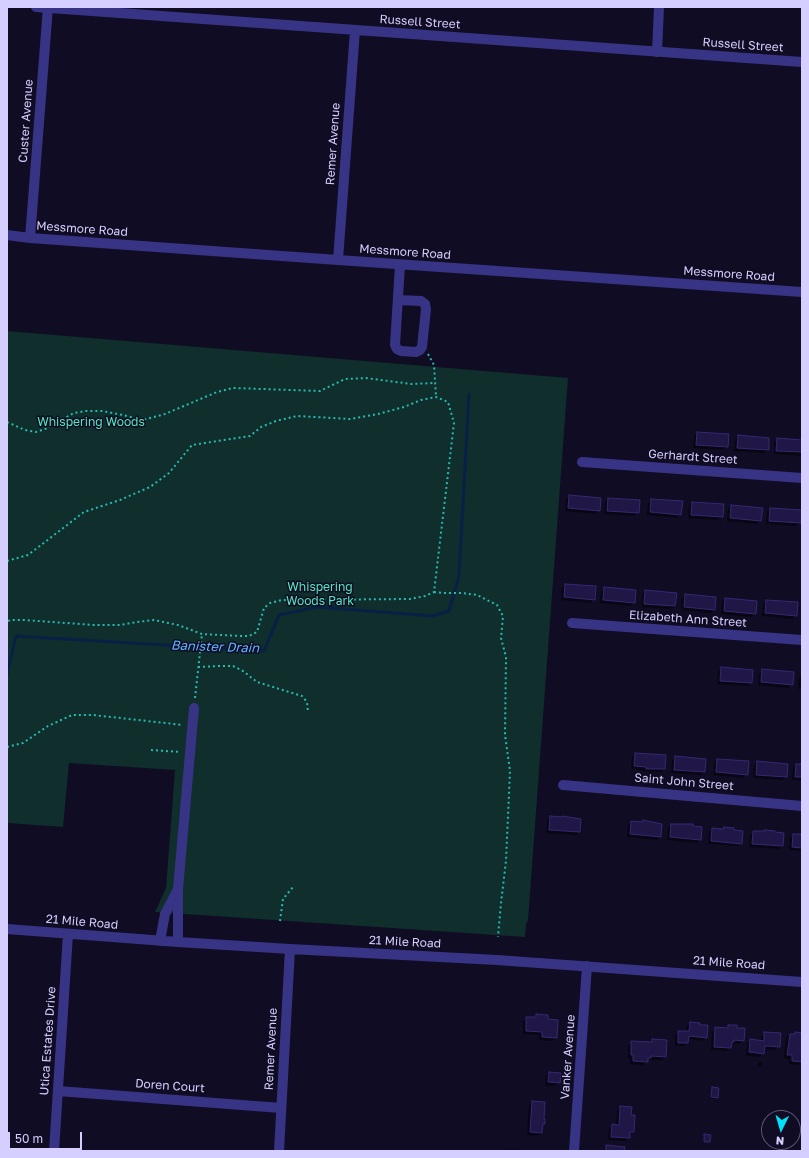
<!DOCTYPE html>
<html>
<head>
<meta charset="utf-8">
<style>
  body { margin:0 }
  #map { position:relative; width:809px; height:1158px; overflow:hidden; background:#100c23; font-family:"Golos Text",sans-serif }
  canvas { display:block }
  .frame { position:absolute; inset:0; border:8px solid #d4cfff; pointer-events:none }
  .north { position:absolute; left:761px; top:1110px; width:40px; height:40px; box-sizing:border-box; background:#100c23; border:1px solid #5e5a7b; border-radius:50%; rotate:185deg; font-size:11px; font-weight:700; line-height:16px; text-align:center; color:#d4cfff }
  .north::after { content:''; display:block; margin:auto; width:14px; height:18px; background:#00e2fa; clip-path:polygon(50% 0,100% 100%,50% 72%,0 100%) }
  .scale { position:absolute; left:8px; top:1132px; width:74px; height:18px; box-sizing:border-box; border:2px solid #d4cfff; border-top:0; padding-left:5px; font-size:12px; line-height:14px; white-space:nowrap; color:#d4cfff; -webkit-text-stroke:3px #100c23; paint-order:stroke }
</style>
</head>
<body>
<div id="map">
<canvas width="809" height="1158"></canvas>
<div class="frame"></div>
<div class="north">N</div>
<div class="scale">50 m</div>
</div>
<script>
const ctx = document.querySelector('canvas').getContext('2d');
ctx.lineJoin = 'round';
function fill(path, color) { ctx.fillStyle = color; ctx.fill(path, 'evenodd'); }
const poly = rows => new Path2D(rows.map(r => 'M' + r).join(''));
function stroke(path, color, width, dash) { ctx.strokeStyle = color; ctx.lineWidth = width; ctx.lineCap = dash ? 'butt' : 'round'; ctx.setLineDash(dash || []); ctx.stroke(path); }
function label(font, color, halo, rows, align = 'center') {
  ctx.font = font + ' "Golos Text",sans-serif'; ctx.lineWidth = 3; ctx.setLineDash([]); ctx.textBaseline = 'middle'; ctx.strokeStyle = halo; ctx.fillStyle = color; for (const [text, x, y, turn = 0] of rows) {
    ctx.save(); ctx.translate(x, y); ctx.rotate((+turn || 0) * Math.PI / 180); ctx.textAlign = isNaN(turn) ? turn : align; if (halo) ctx.strokeText(text, 0, 0); ctx.fillText(text, 0, 0); ctx.restore();
  }
}
const green = poly([
  [7,331,568,378,528,920,526,925,525,937,155,912,166,888,175,770,69,763,63,827,7,823]
]);
const shadow = poly([
  [697,433,727,446,723,450,693,448,694,436],
  [738,436,768,449,764,453,734,451,735,440],
  [778,439,802,441,802,456,774,454,774,443],
  [570,496,599,510,595,514,565,511,566,499],
  [608,499,639,501,638,513,634,516,604,514,605,502],
  [651,500,680,514,677,518,647,515,648,503],
  [693,503,722,517,718,520,688,518,689,506],
  [731,506,760,520,757,524,727,521,728,509],
  [770,509,800,523,796,526,766,524,767,512],
  [565,585,594,599,591,603,561,600,562,588],
  [605,588,634,602,630,606,600,603,601,592],
  [645,591,675,606,671,609,641,607,642,595],
  [685,595,714,609,711,613,681,610,682,598],
  [726,599,755,613,751,617,721,614,722,602],
  [767,601,796,615,792,619,762,616,763,604],
  [722,668,751,683,748,686,717,684,718,672],
  [763,670,792,684,788,688,758,685,759,674],
  [802,674,802,689,798,689,799,677],
  [635,754,664,768,661,772,653,771,651,772,631,769,632,757],
  [675,757,704,772,701,775,671,773,672,761],
  [718,760,747,774,743,778,713,775,714,763],
  [757,762,786,777,783,780,753,778,754,766],
  [796,765,802,765,802,781,792,780,793,768],
  [550,817,579,832,576,835,546,833,547,821],
  [643,821,660,836,657,840,627,837,628,825,631,822,642,823],
  [671,825,700,839,697,843,667,840,668,828],
  [712,829,733,829,733,831,741,843,738,846,708,844,709,832],
  [753,832,783,834,782,846,779,849,749,847,750,835],
  [793,835,802,835,802,851,789,850,790,838],
  [536,1015,547,1020,556,1037,552,1041,539,1040,539,1035,523,1034,523,1021,527,1018,534,1018],
  [690,1023,706,1037,703,1041,688,1039,687,1043,684,1046,675,1046,675,1035,679,1032,686,1032,686,1027],
  [729,1026,736,1029,743,1041,739,1044,731,1043,730,1047,727,1051,711,1050,712,1032,716,1028,726,1029],
  [765,1033,779,1046,775,1050,764,1049,763,1053,760,1057,746,1056,747,1044,750,1040,761,1041,761,1037],
  [795,1033,802,1035,802,1062,799,1065,789,1064,789,1059,784,1058,786,1038,790,1035,793,1035],
  [652,1040,666,1057,662,1060,648,1060,643,1065,630,1064,630,1058,628,1058,628,1046,632,1042,649,1043],
  [759,1062,762,1062,762,1066,761,1067,758,1067,758,1063],
  [549,1073,560,1074,559,1083,555,1086,545,1086,546,1077],
  [712,1088,717,1097,715,1099,710,1098,711,1090],
  [532,1102,544,1124,542,1125,541,1133,538,1136,527,1135,529,1105],
  [620,1107,630,1116,633,1132,625,1141,608,1140,609,1129,613,1125,616,1125,617,1111],
  [705,1135,709,1142,708,1143,703,1143,703,1137],
  [510,1149,520,1150,520,1151,507,1151]
]);
const stream = poly([
  [7,674,16,636,264,651,279,615,317,607,433,616,449,611,459,576,469,394]
]);
const building = poly([
  [697,432,729,434,728,447,696,445,697,432],
  [738,435,769,438,769,450,737,448,738,435],
  [777,438,802,440,802,452,776,451,777,438],
  [569,495,601,498,600,511,568,508,569,495],
  [608,498,640,500,639,513,607,511,608,498],
  [651,499,683,501,681,515,650,512,651,499],
  [692,502,724,504,723,517,691,515,692,502],
  [731,505,763,508,761,521,730,518,731,505],
  [770,508,802,510,801,523,769,521,770,508],
  [565,584,596,586,595,600,564,597,565,584],
  [604,587,636,590,635,603,603,600,604,587],
  [645,590,677,593,675,606,644,604,645,590],
  [685,594,716,597,715,610,684,607,685,594],
  [725,598,757,601,756,614,724,611,725,598],
  [766,600,798,602,797,616,765,613,766,600],
  [721,667,753,670,752,683,720,681,721,667],
  [762,669,794,672,793,685,761,682,762,669],
  [635,753,666,755,665,769,646,769,646,767,634,766,635,753],
  [675,756,706,759,705,772,674,770,675,756],
  [717,759,749,761,748,775,716,772,717,759],
  [757,761,788,764,787,777,756,775,757,761],
  [796,764,802,764,802,777,795,777,796,764],
  [550,816,562,817,562,816,581,819,580,832,549,830,550,816],
  [643,820,662,824,661,837,630,834,631,821,643,822,643,820],
  [671,824,693,824,693,826,702,827,701,840,670,837,671,824],
  [724,827,734,828,734,830,743,831,742,844,711,841,712,828,724,829,724,827],
  [765,830,775,831,775,832,784,833,783,846,752,844,753,831,765,831,765,830],
  [793,834,802,834,802,848,792,847,793,834],
  [536,1014,548,1015,548,1019,558,1020,557,1038,542,1037,542,1032,526,1031,526,1017,536,1017,536,1014],
  [690,1022,700,1023,700,1025,708,1025,707,1038,689,1036,688,1043,678,1043,678,1031,689,1031,690,1022],
  [728,1025,737,1025,737,1028,745,1028,744,1041,734,1040,734,1042,732,1042,731,1048,714,1047,715,1027,728,1028,728,1025],
  [764,1032,781,1033,780,1047,765,1046,764,1054,749,1052,750,1039,764,1041,764,1032],
  [795,1032,802,1033,802,1062,792,1061,792,1055,787,1055,790,1034,795,1034,795,1032],
  [652,1039,667,1040,666,1057,651,1056,651,1058,648,1058,648,1062,633,1061,633,1055,631,1055,631,1041,652,1042,652,1039],
  [549,1072,561,1073,560,1083,548,1082,549,1072],
  [712,1087,719,1088,718,1098,711,1097,712,1087],
  [532,1101,545,1102,544,1119,545,1119,545,1124,543,1124,542,1133,530,1132,532,1101],
  [620,1106,632,1107,631,1115,635,1115,634,1132,630,1132,630,1138,611,1137,612,1124,619,1125,620,1106],
  [704,1134,711,1135,710,1142,704,1142,704,1134],
  [606,1145,625,1147,624,1151,606,1151,606,1145]
]);
const path = poly([
  [428,354,434,365,436,396],
  [7,422,25,430,36,432,45,429,74,413,86,411,102,411,123,415,143,420,165,414,217,392,233,388,320,391,345,379,366,378,411,384,435,383],
  [7,561,28,555,84,512,120,500,150,487,169,473,192,445,250,436,261,427,276,421,297,416,350,419,378,414,404,407,421,400,436,397,448,402,454,423,434,592,425,596,410,599,282,600,270,603,264,608,257,632,249,636,240,636,202,634,178,625,154,620,137,622,120,625,94,625,24,620,10,620,7,622],
  [434,592,443,593,462,593,477,595,497,605,503,616,501,638,506,657,505,735,510,771,506,861,501,903,498,937],
  [198,667,219,666,233,666,243,671,257,682,302,696,307,702,308,712],
  [195,698,202,634],
  [7,747,23,743,48,726,72,715,93,715,183,725],
  [151,750,181,752],
  [280,921,283,899,293,887,293,885]
]);
const minor = poly([
  [36,7,802,62],
  [657,52,659,7],
  [7,235,30,238,338,260,802,292],
  [30,238,48,7],
  [338,260,355,30],
  [398,300,421,301,425,304,426,309,422,347,420,350,416,352,401,351,397,349,395,345,400,265],
  [582,462,802,478],
  [572,623,802,640],
  [563,785,802,806],
  [178,889,194,708],
  [7,929,178,942,290,949,497,960,802,982],
  [160,941,165,914,178,889,178,942],
  [58,1091,281,1108],
  [54,1151,68,934],
  [279,1151,290,949],
  [574,1151,587,966]
]);
const streetNames = [
  ["Russell Street",420,22,4],
  ["Russell Street",743,45,4],
  ["Custer Avenue",26,121,-86],
  ["Remer Avenue",333,144,-86],
  ["Messmore Road",82,229,4],
  ["Messmore Road",405,252,4],
  ["Messmore Road",729,274,4],
  ["Gerhardt Street",693,457,4],
  ["Elizabeth Ann Street",688,619,4],
  ["Saint John Street",684,782,5],
  ["21 Mile Road",82,922,5],
  ["21 Mile Road",405,942,3],
  ["21 Mile Road",729,963,4],
  ["Utica Estates Drive",48,1041,-86],
  ["Remer Avenue",271,1049,-87],
  ["Vanker Avenue",568,1057,-86],
  ["Doren Court",170,1086,4]
];
const parkNames = [
  ["Whispering Woods",91,422],
  ["Whispering",320,587],
  ["Woods Park",320,601]
];
const waterNames = [
  ["Banister Drain",215,647,2]
];
fill(green, '#0f2e2c');
fill(shadow, '#0007');
stroke(stream, '#082046', 3);
fill(building, '#201746');
stroke(building, '#362873', 1);
stroke(path, '#26bbb2', 2, [2, 3]);
stroke(minor, '#373485', 10);
label('12px', '#d4cfff', '#100c23', streetNames);
label('12px', '#53e7c1', '#100c23', parkNames);
label('italic 13px', '#5db5ff', '#100c23', waterNames);
</script>
</body>
</html>
